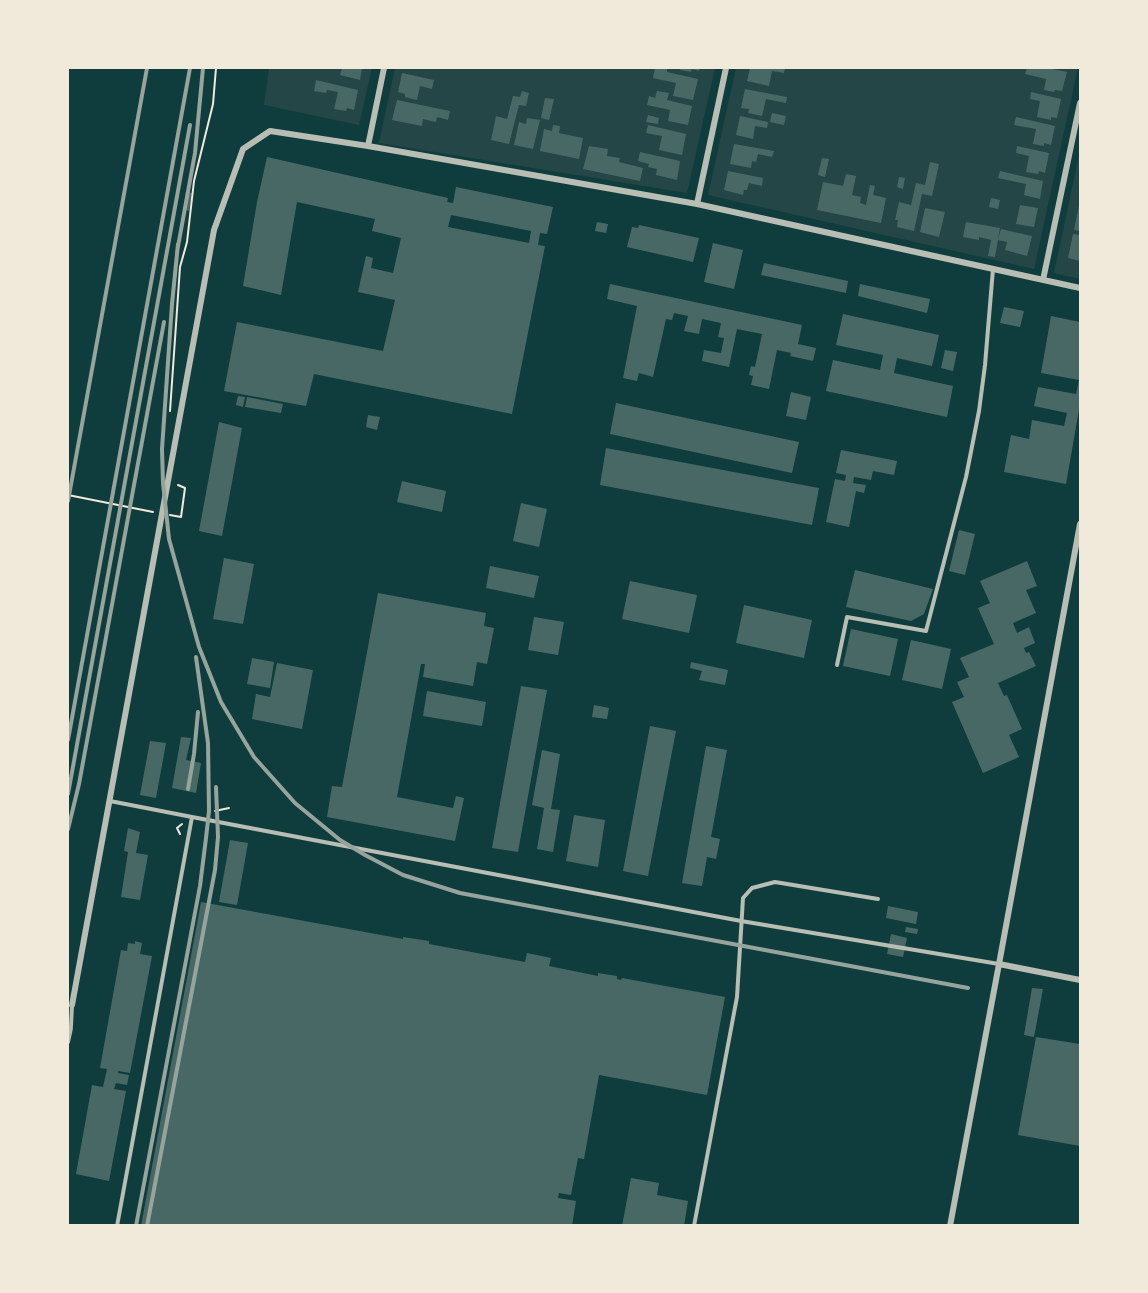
<!DOCTYPE html>
<html>
<head>
<meta charset="utf-8">
<style>
  body { margin:0 }
  #map { position:relative; width:1148px; height:1293px; overflow:hidden; background:#0f3d3e; font-family:"Source Sans 3",sans-serif }
  canvas { display:block }
  .frame { position:absolute; inset:0; border:69px solid #f1e9da; pointer-events:none }
</style>
</head>
<body>
<div id="map">
<canvas width="1148" height="1293"></canvas>
<div class="frame"></div>
</div>
<script>
const ctx = document.querySelector('canvas').getContext('2d');
ctx.lineJoin = 'round';
function fill(path, color) { ctx.fillStyle = color; ctx.fill(path, 'evenodd'); }
const poly = rows => new Path2D(rows.map(r => 'M' + r).join(''));
function stroke(path, color, width, dash) { ctx.strokeStyle = color; ctx.lineWidth = width; ctx.lineCap = dash ? 'butt' : 'round'; ctx.setLineDash(dash || []); ctx.stroke(path); }
const green = poly([
  [269,68,372,68,359,125,264,105],
  [395,68,715,68,687,193,379,143],
  [736,68,1078,68,1034,269,708,195],
  [1080,150,1080,279,1054,273]
]);
const building = poly([
  [342,68,362,68,360,80,340,75],
  [655,68,667,68,667,72,698,79,693,100,673,96,676,83,653,78],
  [680,68,700,68,699,71,692,69,691,72,680,70],
  [750,68,785,68,784,73,772,71,769,86,747,81],
  [1027,68,1048,68,1067,72,1062,91,1055,90,1054,92,1044,90,1046,79,1025,74],
  [402,73,434,80,432,89,420,86,417,100,405,97,405,94,398,92],
  [316,80,358,90,354,110,347,108,346,111,334,109,338,92,327,90,326,93,314,91],
  [745,89,787,97,786,103,766,99,762,116,748,113,749,109,741,108],
  [522,91,529,93,526,106,519,105,509,144,491,140,496,116,507,119,513,96,520,97],
  [657,91,669,93,667,100,692,106,688,125,668,121,670,110,647,105,649,96,655,98],
  [1031,92,1061,99,1057,118,1051,117,1051,120,1037,117,1040,101,1030,99],
  [545,98,554,99,549,120,541,118],
  [397,100,450,111,448,120,437,117,436,122,423,119,422,126,392,120],
  [772,113,786,116,784,125,770,122],
  [648,115,659,118,658,124,646,122],
  [740,116,768,122,767,128,755,126,753,139,736,135],
  [1016,117,1055,126,1051,145,1044,143,1044,146,1033,144,1036,129,1014,125],
  [527,118,540,120,533,149,514,145,519,122,526,124],
  [553,125,560,126,559,133,583,138,579,159,540,151,544,129,552,131],
  [648,125,686,134,682,155,659,150,662,136,646,133],
  [734,144,774,151,772,157,758,154,756,162,752,161,751,168,730,164],
  [589,146,608,149,607,156,620,158,619,162,643,168,640,181,583,169],
  [1017,146,1049,153,1045,173,1039,171,1038,174,1026,172,1029,156,1016,153],
  [640,152,680,161,677,180,656,175,657,169,648,167,649,164,638,161],
  [267,157,448,198,447,202,453,203,456,187,553,207,547,234,540,233,538,245,545,246,512,414,314,374,306,406,224,391,237,322,383,351,395,300,358,292,366,256,373,258,371,268,393,273,401,238,372,231,375,219,297,202,281,295,243,286,257,202],
  [451,215,531,231,529,243,448,227],
  [822,158,829,159,825,177,818,175],
  [930,162,939,164,932,196,922,194,914,231,897,227,898,220,895,220,899,202,911,205,916,183,925,185],
  [728,171,763,178,762,186,749,183,747,190,744,190,743,195,724,190],
  [1000,171,1043,181,1040,199,1024,195,1026,184,998,178],
  [846,174,856,176,852,195,861,197,860,203,866,205,870,185,875,186,873,195,886,198,881,223,817,210,823,182,843,186],
  [899,177,905,178,903,189,897,187],
  [186,192,192,193,189,211,183,209],
  [991,198,1000,200,998,209,989,207],
  [1080,201,1080,231,1074,230],
  [1020,205,1038,208,1034,227,1016,224],
  [925,208,945,212,939,237,920,232],
  [597,222,608,224,606,233,595,231],
  [966,222,1000,228,995,257,988,256,991,240,979,237,979,240,963,237],
  [639,225,699,238,693,262,627,247,632,227,638,228],
  [1001,229,1032,236,1027,256,1005,250,1007,242,998,240],
  [1073,234,1080,235,1080,261,1068,258],
  [713,243,743,250,734,289,704,282],
  [764,263,848,281,846,293,761,275],
  [610,284,802,325,798,344,816,348,813,361,790,356,791,353,777,350,769,389,751,385,753,376,749,375,751,366,755,367,762,334,737,329,729,367,702,361,704,350,721,353,724,338,718,337,721,323,702,319,699,334,684,331,688,316,674,313,672,320,666,319,653,377,639,373,637,381,623,378,637,306,607,299],
  [860,284,930,299,927,313,858,296],
  [1004,307,1024,311,1020,327,1000,323],
  [843,314,939,335,932,366,897,358,894,373,953,386,947,417,826,391,833,360,880,370,883,355,836,345],
  [1051,316,1080,322,1080,404,1066,484,1004,472,1011,435,1029,439,1032,420,1064,426,1067,413,1034,406,1038,387,1076,394,1079,380,1041,373],
  [945,350,957,352,953,371,941,368],
  [791,392,811,397,806,420,786,416],
  [238,396,245,397,243,407,236,405],
  [247,397,283,404,281,413,245,407],
  [616,403,799,442,792,473,610,434],
  [368,415,380,417,377,430,366,427],
  [219,422,242,428,222,536,199,531],
  [606,448,819,488,812,525,600,485],
  [841,450,897,461,894,475,873,471,871,480,854,477,853,483,866,485,864,493,856,491,849,527,826,522,835,479,845,481,846,475,836,473],
  [402,481,446,491,442,512,397,502],
  [521,503,547,509,539,547,513,541],
  [959,530,975,534,965,575,949,571],
  [224,558,254,564,243,624,213,619],
  [1027,561,1037,586,1026,590,1036,613,1013,623,1017,633,1029,627,1035,643,1024,648,1026,653,1029,652,1036,666,998,683,1004,696,1007,695,1022,729,1009,735,1019,757,983,773,952,702,964,697,957,682,969,677,960,658,994,644,978,608,990,603,980,581],
  [490,566,539,576,534,598,486,588],
  [855,570,933,589,924,614,911,621,846,607],
  [630,581,697,595,689,633,622,619],
  [378,593,486,613,484,626,494,628,487,664,477,662,473,686,423,677,425,664,421,664,397,797,453,808,456,796,464,798,455,841,327,817,332,786,342,787],
  [744,605,812,620,804,658,736,643],
  [534,617,564,622,558,655,528,650],
  [851,629,898,639,890,676,843,666],
  [911,640,951,649,942,689,902,680],
  [252,658,274,662,270,688,247,684],
  [691,662,728,670,725,685,699,680,702,671,690,668],
  [277,663,313,670,302,729,252,719,256,694,270,697],
  [521,686,547,690,518,852,492,848],
  [427,691,486,702,482,726,423,716],
  [594,705,609,708,607,719,592,717],
  [650,726,676,731,648,876,623,871],
  [181,737,191,738,186,760,201,763,196,793,172,788],
  [150,741,166,743,156,798,140,795],
  [706,746,727,750,711,837,720,839,716,859,707,857,702,886,682,883],
  [542,750,560,754,551,809,560,810,553,852,537,849,544,808,532,805],
  [574,815,605,820,598,867,566,861],
  [128,828,140,832,136,853,148,855,140,900,121,897,128,852,124,851],
  [230,840,248,843,237,905,219,902],
  [201,902,403,939,403,937,429,941,429,944,525,962,527,953,551,958,549,966,598,976,598,973,617,976,617,979,621,980,622,978,725,997,707,1095,599,1075,584,1159,578,1158,571,1195,559,1193,558,1198,576,1201,572,1226,141,1226],
  [888,906,918,912,916,924,886,918],
  [906,927,918,929,917,934,905,932],
  [891,934,907,938,903,957,887,954],
  [135,941,142,943,140,954,152,956,130,1073,118,1071,118,1073,129,1075,127,1085,116,1083,114,1089,126,1091,109,1181,76,1174,92,1085,103,1087,107,1069,100,1068,121,950,127,951,128,943,135,944],
  [1032,988,1043,989,1034,1037,1024,1035],
  [1036,1037,1080,1044,1080,1146,1018,1135],
  [631,1178,659,1183,657,1195,688,1201,684,1226,622,1226]
]);
const path = poly([
  [170,411,180,267,187,242,194,181,213,104,216,68],
  [68,495,153,512],
  [170,515,181,517,185,488,178,485],
  [215,811,229,808],
  [180,834,177,828,182,824]
]);
const service = poly([
  [837,665,847,617,926,631,966,477,979,411,985,365,993,269],
  [110,801,192,817],
  [68,1031,71,1026,72,1005],
  [68,1042,71,1028],
  [117,1226,192,817,741,921,999,964],
  [694,1226,737,997,743,898,752,888,775,882,878,899]
]);
const minor = poly([
  [368,146,384,68],
  [697,204,726,68],
  [1043,280,1080,103],
  [1080,524,999,964,1080,980],
  [72,1005,214,230,243,149,270,131,368,146,697,204,1080,288],
  [950,1226,999,964]
]);
const rail = poly([
  [178,244,172,304,162,449,163,483,169,539,199,647,221,702,254,757,295,803,340,840,365,855,403,875,460,893,968,988],
  [177,252,195,153,203,68],
  [68,501,147,68],
  [68,740,190,68],
  [188,789,194,754,198,712],
  [68,794,190,125],
  [68,829,79,784,164,322],
  [136,1226,200,886,206,838,209,811,208,743,196,657],
  [147,1226,215,870,218,837,216,787]
]);
fill(green, '#244646');
fill(building, '#486865');
stroke(path, '#f1e9da', 2);
stroke(service, '#b8beb3', 4);
stroke(minor, '#b8beb3', 6);
stroke(rail, '#97a49c', 4);
</script>
</body>
</html>
